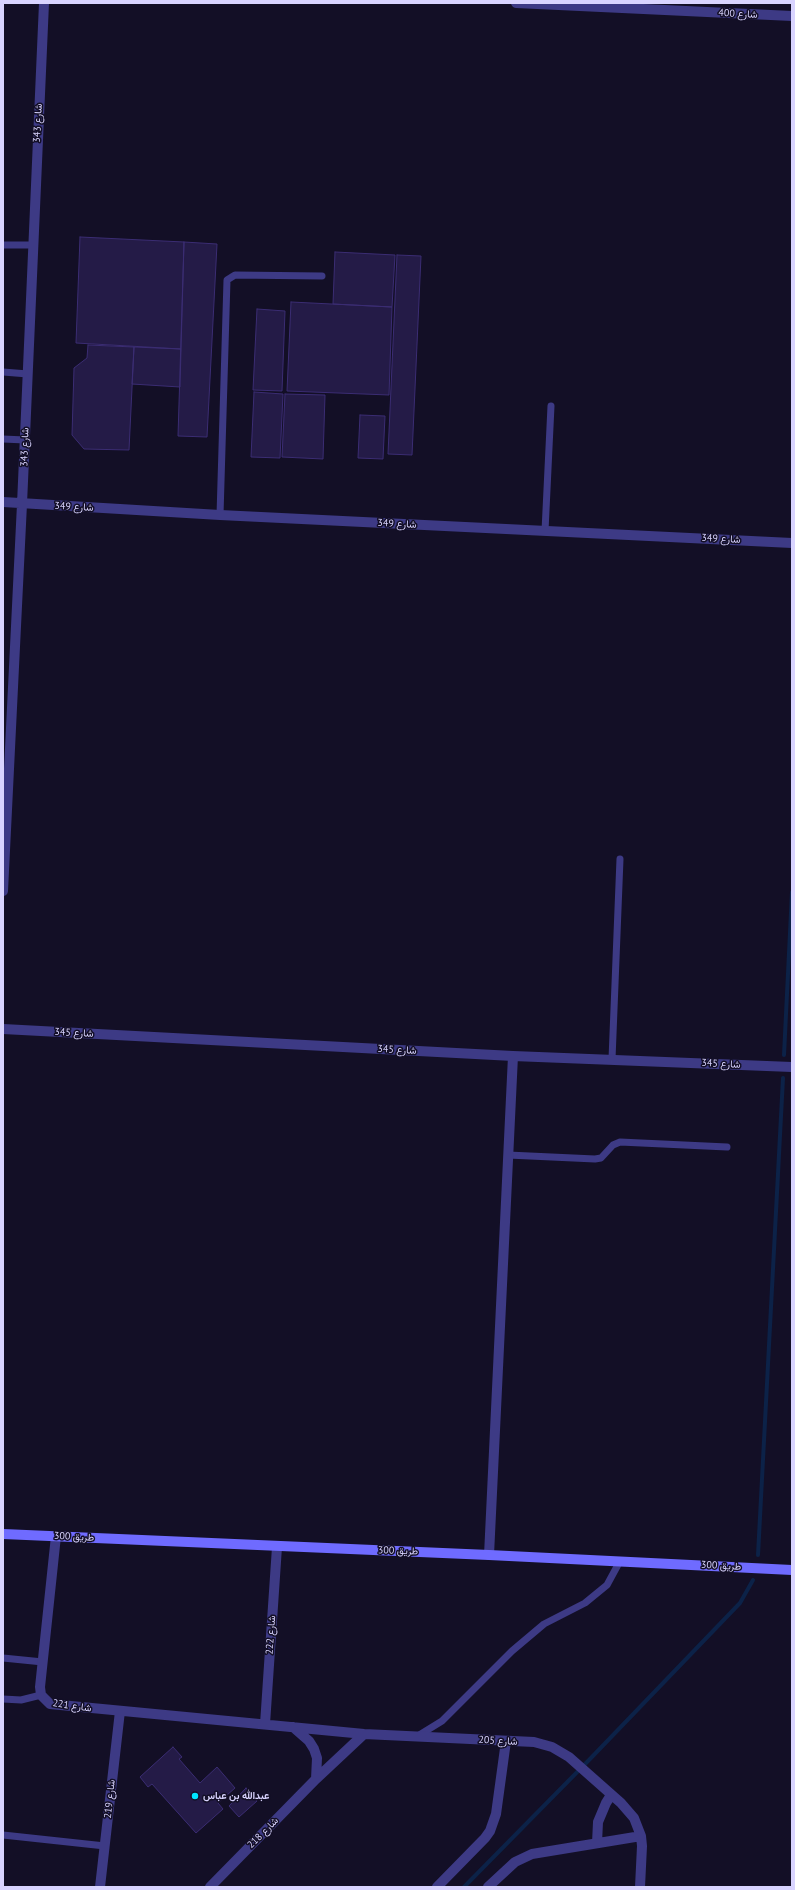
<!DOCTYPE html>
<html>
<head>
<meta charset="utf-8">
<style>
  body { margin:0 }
  #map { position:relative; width:795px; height:1890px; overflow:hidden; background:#130f26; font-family:"PT Sans",sans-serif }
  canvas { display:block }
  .frame { position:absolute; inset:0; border:4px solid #d9d4ff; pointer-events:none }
</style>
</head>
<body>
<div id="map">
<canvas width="795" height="1890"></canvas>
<div class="frame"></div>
</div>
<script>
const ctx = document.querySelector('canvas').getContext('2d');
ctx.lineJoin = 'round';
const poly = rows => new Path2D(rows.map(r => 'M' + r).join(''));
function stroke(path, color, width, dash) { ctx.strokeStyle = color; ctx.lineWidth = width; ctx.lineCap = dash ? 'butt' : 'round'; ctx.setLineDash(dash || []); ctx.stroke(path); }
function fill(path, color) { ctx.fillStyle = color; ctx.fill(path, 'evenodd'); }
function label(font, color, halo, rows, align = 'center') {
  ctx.font = font + ' "PT Sans",Vazirmatn,sans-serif'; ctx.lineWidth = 3; ctx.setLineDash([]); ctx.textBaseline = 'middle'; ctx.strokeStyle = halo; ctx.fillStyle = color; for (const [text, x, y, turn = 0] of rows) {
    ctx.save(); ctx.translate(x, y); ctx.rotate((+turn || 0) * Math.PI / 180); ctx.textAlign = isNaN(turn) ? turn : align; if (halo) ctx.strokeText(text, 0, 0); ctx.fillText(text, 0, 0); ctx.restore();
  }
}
const stream = poly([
  [784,1055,792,892],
  [758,1555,783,1078],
  [464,1887,590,1759,740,1603,753,1580]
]);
const building = poly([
  [80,237,184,242,181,349,76,343,80,237],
  [184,242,217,244,207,437,178,436,184,242],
  [335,252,395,255,392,307,333,304,335,252],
  [397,255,421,256,412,455,388,454,397,255],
  [291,302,392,307,389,395,287,391,291,302],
  [257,309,285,311,282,391,253,390,257,309],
  [88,345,134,347,129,450,84,449,72,435,74,368,87,358,88,345],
  [134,347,181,349,180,387,132,384,134,347],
  [254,392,283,394,280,458,251,457,254,392],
  [285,394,325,395,323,459,282,457,285,394],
  [360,415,385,416,383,459,358,458,360,415],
  [173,1747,182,1757,179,1759,200,1783,217,1767,235,1788,218,1803,223,1809,196,1833,152,1784,148,1787,140,1777,173,1747],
  [246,1788,257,1801,239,1817,229,1806,246,1788]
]);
const service = poly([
  [3,245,33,245],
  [3,372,28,374],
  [3,439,25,440],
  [220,515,227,280,235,275,322,276],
  [545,531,551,406],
  [612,1059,620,859],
  [508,1155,595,1159,601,1158,613,1145,620,1142,727,1147],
  [3,1658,43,1662],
  [3,1699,21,1700,41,1695],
  [416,1737,442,1721,512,1651,544,1624,585,1603,607,1585,620,1561],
  [3,1835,105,1846]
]);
const minor = poly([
  [516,3,792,16],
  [3,502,220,515,792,543],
  [3,891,22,504,44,3],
  [3,1029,513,1056,792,1067],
  [56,1536,40,1687,41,1695,50,1704,364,1734,534,1742,552,1747,569,1757,621,1803,634,1818,641,1836,642,1846,640,1887],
  [489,1555,513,1056],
  [265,1724,277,1547],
  [293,1727,309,1741,314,1749,317,1758,316,1779],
  [597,1843,598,1822,606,1803,611,1795],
  [100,1887,120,1711],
  [210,1887,316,1779,364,1734],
  [437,1887,485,1838,490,1831,496,1814,506,1741],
  [488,1887,515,1862,532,1854,641,1836]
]);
const secondary = poly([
  [3,1534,489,1555,792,1570]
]);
const markers = [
  [195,1796,4,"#00e5ff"]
];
const streetNames = [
  ["شارع 400",738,14,3],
  ["شارع 343",38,123,-87],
  ["شارع 343",25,447,-88],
  ["شارع 349",74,507,3],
  ["شارع 349",397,524,3],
  ["شارع 349",721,539,3],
  ["شارع 345",74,1033,3],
  ["شارع 345",397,1050,3],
  ["شارع 345",721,1064,3],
  ["طريق 300",74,1537,3],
  ["طريق 300",398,1551,2],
  ["طريق 300",721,1566,3],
  ["شارع 222",271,1635,-86],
  ["شارع 221",72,1706,8],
  ["شارع 205",498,1741,3],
  ["شارع 219",110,1799,-84],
  ["شارع 218",263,1833,-45]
];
const poiNames = [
  ["عبدالله بن عباس",203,1796]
];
stroke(stream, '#0c2248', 4);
fill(building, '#241b47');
stroke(building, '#3b2d73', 1);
stroke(service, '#3d3a85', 7);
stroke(minor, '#3d3a85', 10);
stroke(secondary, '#6f6bff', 10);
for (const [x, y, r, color] of markers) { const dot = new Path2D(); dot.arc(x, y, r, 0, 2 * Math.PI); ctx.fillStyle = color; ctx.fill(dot); stroke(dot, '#130f26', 1.5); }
label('10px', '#d9d4ff', '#130f26', streetNames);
label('bold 10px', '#d9d4ff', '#130f26', poiNames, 'left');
</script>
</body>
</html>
